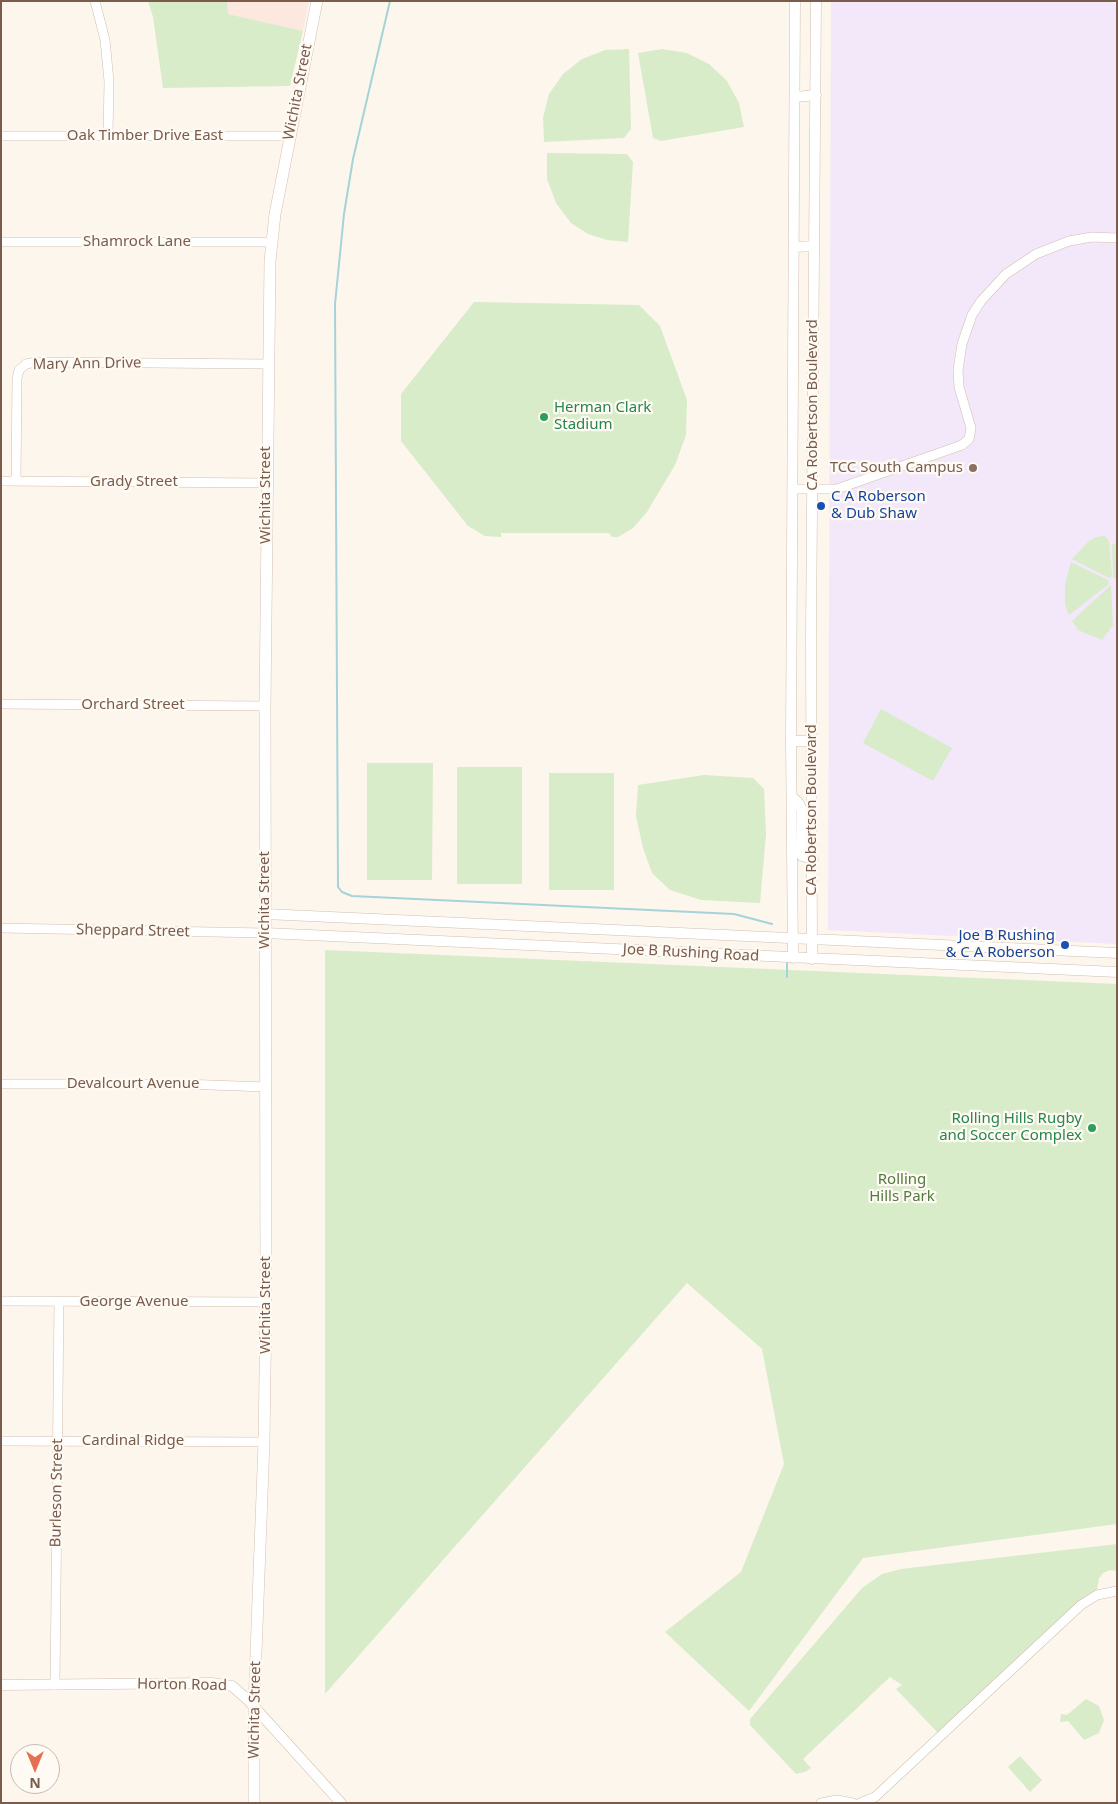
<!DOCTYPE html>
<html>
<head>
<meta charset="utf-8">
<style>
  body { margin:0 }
  #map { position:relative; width:1118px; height:1804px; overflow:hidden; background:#fdf6ec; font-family:"Noto Sans",sans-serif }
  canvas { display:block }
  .frame { position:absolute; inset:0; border:2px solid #7a5c4d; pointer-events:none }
  .north { position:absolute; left:10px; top:1744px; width:50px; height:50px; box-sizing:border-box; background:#fffaf3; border:1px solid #cabbb1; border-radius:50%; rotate:180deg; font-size:14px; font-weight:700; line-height:20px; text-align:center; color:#7a5c4d }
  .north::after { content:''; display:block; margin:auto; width:18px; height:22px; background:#e76f51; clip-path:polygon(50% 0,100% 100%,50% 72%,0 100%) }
</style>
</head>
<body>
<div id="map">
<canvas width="1118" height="1804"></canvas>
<div class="frame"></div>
<div class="north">N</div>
</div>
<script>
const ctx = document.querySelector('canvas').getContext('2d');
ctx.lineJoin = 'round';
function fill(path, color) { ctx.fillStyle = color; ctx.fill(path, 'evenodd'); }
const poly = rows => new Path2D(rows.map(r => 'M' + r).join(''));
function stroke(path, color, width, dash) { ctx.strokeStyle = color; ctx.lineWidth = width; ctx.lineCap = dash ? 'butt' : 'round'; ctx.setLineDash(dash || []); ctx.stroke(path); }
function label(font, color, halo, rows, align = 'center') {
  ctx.font = font + ' "Noto Sans",sans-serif'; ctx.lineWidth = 4.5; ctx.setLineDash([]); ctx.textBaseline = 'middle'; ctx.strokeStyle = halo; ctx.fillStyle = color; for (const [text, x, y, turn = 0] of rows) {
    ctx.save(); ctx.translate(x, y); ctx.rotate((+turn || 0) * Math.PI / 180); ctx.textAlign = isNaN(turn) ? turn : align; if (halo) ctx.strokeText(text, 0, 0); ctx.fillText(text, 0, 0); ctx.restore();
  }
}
const commercial = poly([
  [227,1,309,1,303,31,228,14]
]);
const education = poly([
  [831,1,1110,1,1117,5,1117,944,828,930]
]);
const green = poly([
  [148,1,227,1,228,14,303,31,290,86,163,88,153,17],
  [629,49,631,129,624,138,544,142,543,118,549,94,563,74,582,59,605,50],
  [662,49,687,53,709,64,727,81,739,103,744,127,661,141,653,138,638,53],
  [547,153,627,154,633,162,628,242,607,240,588,234,571,223,556,203,547,179],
  [474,302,639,305,660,326,687,400,686,435,675,465,647,512,633,528,618,537,612,537,609,533,501,533,501,537,485,536,468,526,401,441,401,394],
  [1105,536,1109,541,1112,576,1109,578,1072,559,1088,542,1096,537],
  [1117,542,1117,578,1116,578,1113,577,1112,545],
  [1071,562,1108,580,1109,584,1069,615,1065,605,1065,585],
  [1111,585,1113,625,1102,640,1078,630,1072,621],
  [881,709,952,748,933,781,863,743],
  [367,763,433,763,432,880,367,880],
  [457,767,522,767,522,884,457,884],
  [549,773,614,773,614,890,549,890],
  [704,775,753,778,764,789,766,834,760,903,701,900,670,890,652,873,643,848,636,816,638,785],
  [325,950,1117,984,1117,1524,863,1558,749,1711,665,1632,741,1572,784,1464,762,1349,687,1283,325,1694],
  [1117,1544,1117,1571,1110,1570,1103,1573,1099,1578,1097,1591,939,1734,896,1689,902,1685,890,1677,803,1759,811,1768,805,1772,796,1774,750,1725,750,1719,862,1588,882,1574,901,1569],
  [1086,1699,1099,1706,1104,1720,1099,1733,1084,1740,1068,1721,1060,1722,1061,1714,1067,1715],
  [1020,1756,1042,1780,1030,1792,1008,1767]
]);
const stream = poly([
  [390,1,353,159,344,214,335,304,338,887,342,892,352,896,734,914,772,924],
  [787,977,787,963]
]);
const minor = poly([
  [95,1,105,40,109,81,108,136],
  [1,136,289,136],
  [1,242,272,242],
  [1,481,266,483],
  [16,481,17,379,19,370,26,364,36,362,267,364],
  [794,489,837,489,962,445,969,439,971,428,959,387,958,370,962,344,972,315,981,301,1006,274,1036,254,1069,241,1092,237,1117,238],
  [1,704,265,706],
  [1,928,265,933],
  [1,1084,183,1084,266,1087],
  [1,1301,266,1302],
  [1,1441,264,1442],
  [55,1685,59,1302],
  [821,1803,837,1800,853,1803],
  [860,1803,875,1797,1081,1605,1097,1595,1117,1591]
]);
const tertiary = poly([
  [795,97,816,95],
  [794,247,814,246],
  [791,741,812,741],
  [792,797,798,802,802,810,802,856,813,859],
  [265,914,1117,953],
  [265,933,1117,972],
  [793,958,791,741,795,1],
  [812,959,811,635,816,1],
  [1,1685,212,1683,232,1686,248,1700,341,1803]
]);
const secondary = poly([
  [254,1803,254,1706,264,1442,266,1302,265,706,270,261,275,214,317,1]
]);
const markers = [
  [544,417,5,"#2e9e5b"],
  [973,468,5,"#8d6e63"],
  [821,506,5,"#1a4fb4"],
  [1065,945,5,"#1a4fb4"],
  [1092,1128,5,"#2e9e5b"]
];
const streetNames = [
  ["Wichita Street",298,92,-79],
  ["Oak Timber Drive East",145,136],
  ["Shamrock Lane",137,242],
  ["Mary Ann Drive",87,364,-1],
  ["CA Robertson Boulevard",813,405,-90],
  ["Grady Street",134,482],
  ["Wichita Street",266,495,-90],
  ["Orchard Street",133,705],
  ["CA Robertson Boulevard",812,810,-90],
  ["Wichita Street",265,900,-90],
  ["Sheppard Street",133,931,1],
  ["Joe B Rushing Road",691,953,3],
  ["Devalcourt Avenue",133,1084],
  ["George Avenue",134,1302],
  ["Wichita Street",266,1305,-90],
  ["Cardinal Ridge",133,1441],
  ["Burleson Street",57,1493,-89],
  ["Horton Road",182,1685,1],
  ["Wichita Street",255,1710,-89]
];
const leisureNames = [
  ["Herman Clark",554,408],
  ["Stadium",554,425],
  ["Rolling Hills Rugby",1082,1119,"right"],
  ["and Soccer Complex",1082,1136,"right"]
];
const educationNames = [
  ["TCC South Campus",963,468]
];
const transitNames = [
  ["C A Roberson",831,497],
  ["& Dub Shaw",831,514],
  ["Joe B Rushing",1055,936,"right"],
  ["& C A Roberson",1055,953,"right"]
];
const parkNames = [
  ["Rolling",902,1180],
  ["Hills Park",902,1197]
];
fill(commercial, '#fde8e0');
fill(education, '#f3e8fa');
fill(green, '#d8ecc9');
stroke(stream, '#a5d3da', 2);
stroke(minor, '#d1beb0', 10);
stroke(tertiary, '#d1beb0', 11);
stroke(secondary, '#d6c0b0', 12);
stroke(minor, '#fff', 9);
stroke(tertiary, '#fff', 10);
stroke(secondary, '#fff', 11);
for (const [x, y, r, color] of markers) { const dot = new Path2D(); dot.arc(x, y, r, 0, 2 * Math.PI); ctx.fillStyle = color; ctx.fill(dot); stroke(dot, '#fffaf3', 2); }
label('15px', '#7a5c4d', '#fffaf3', streetNames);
label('15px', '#27864d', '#fffaf3', leisureNames, 'left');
label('15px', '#785e54', '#fffaf3', educationNames, 'right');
label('15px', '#164399', '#fffaf3', transitNames, 'left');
label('15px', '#537a41', '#fffaf3', parkNames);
</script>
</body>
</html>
